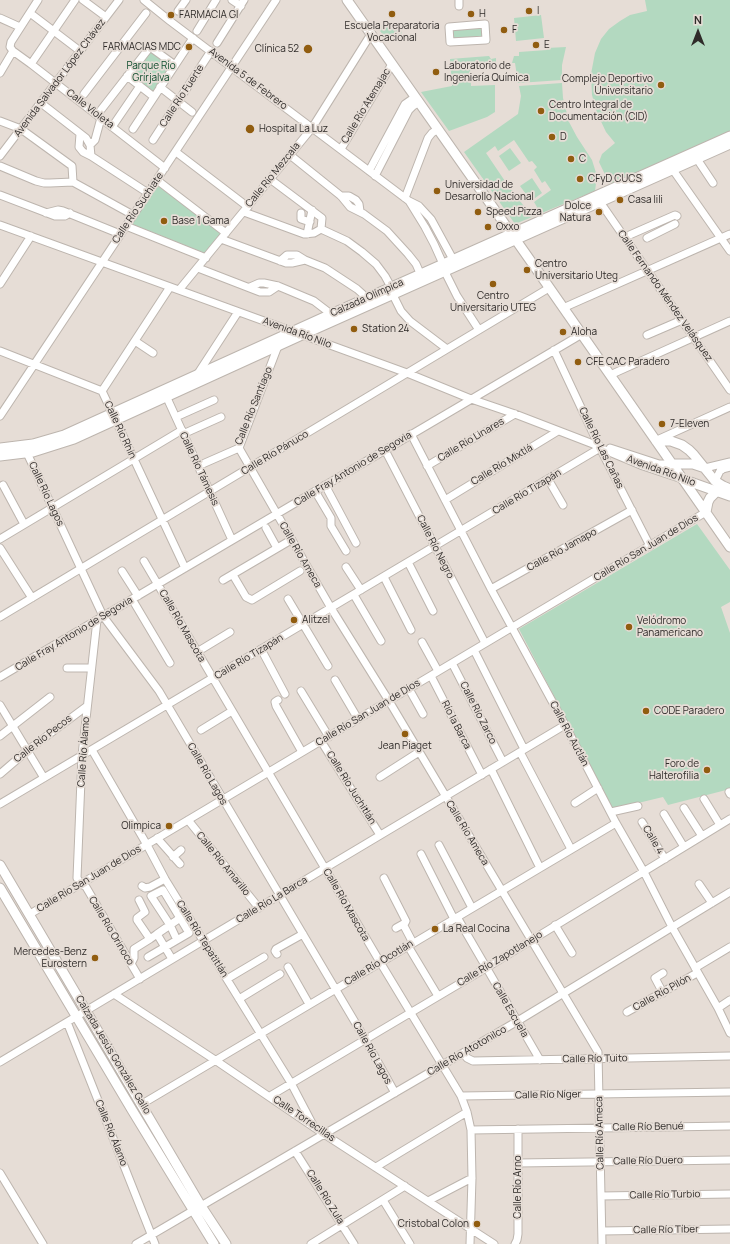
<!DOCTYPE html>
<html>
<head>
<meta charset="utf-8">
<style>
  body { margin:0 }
  #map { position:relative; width:730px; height:1244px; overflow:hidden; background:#e6ddd6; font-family:Manrope,sans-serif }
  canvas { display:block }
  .north { position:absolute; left:678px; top:12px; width:40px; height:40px; -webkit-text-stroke:3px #e6ddd6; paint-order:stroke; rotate:0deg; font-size:11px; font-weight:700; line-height:16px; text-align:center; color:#2f2b29 }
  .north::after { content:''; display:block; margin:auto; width:14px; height:18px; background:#2f2b29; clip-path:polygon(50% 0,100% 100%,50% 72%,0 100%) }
</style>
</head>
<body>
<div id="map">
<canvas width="730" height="1244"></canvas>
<div class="north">N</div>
</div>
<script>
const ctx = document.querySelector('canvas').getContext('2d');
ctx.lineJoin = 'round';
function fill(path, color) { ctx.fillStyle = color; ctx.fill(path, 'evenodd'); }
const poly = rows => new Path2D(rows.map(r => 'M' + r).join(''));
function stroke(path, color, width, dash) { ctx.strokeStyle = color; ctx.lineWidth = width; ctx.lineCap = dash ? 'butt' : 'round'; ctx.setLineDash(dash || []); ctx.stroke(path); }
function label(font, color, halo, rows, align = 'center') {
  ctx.font = font + ' Manrope,sans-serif'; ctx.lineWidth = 3.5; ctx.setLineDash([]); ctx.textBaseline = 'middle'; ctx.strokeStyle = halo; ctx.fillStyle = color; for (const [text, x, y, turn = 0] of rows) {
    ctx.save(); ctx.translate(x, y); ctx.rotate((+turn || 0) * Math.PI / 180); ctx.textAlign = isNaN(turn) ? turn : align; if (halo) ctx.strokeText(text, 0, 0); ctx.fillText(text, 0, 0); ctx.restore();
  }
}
const green = poly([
  [645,0,730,0,730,131,610,185,599,162,602,154,615,143,606,132,597,113,592,95,591,74,595,53,601,39,609,29,620,21,630,15,647,11],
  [541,15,544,38,516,41,514,18],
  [489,22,490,43,452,45,451,24],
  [400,23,402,37,387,40,377,27,382,25],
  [566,47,562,65,562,80,518,83,515,63,512,63,514,56,519,56,519,52,547,50,547,48],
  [150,50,170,65,152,94,129,77],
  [489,56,491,59,496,58,496,63,470,65,471,86,495,85,495,112,487,117,449,131,421,92,452,86,450,59],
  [562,83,563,98,569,122,577,137,592,160,597,176,595,191,515,224,464,152,518,114,521,96,519,86],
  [514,140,529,162,532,161,537,167,534,170,542,183,545,181,551,190,534,202,537,207,529,213,512,190,511,190,486,153,495,146,498,151],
  [510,148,521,163,509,171,499,156],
  [532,178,542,193,531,201,520,186],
  [157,180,226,233,206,258,126,226],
  [697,524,730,570,730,602,721,607,730,633,730,789,668,805,663,797,613,809,519,629]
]);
const minor = poly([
  [83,0,106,17],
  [144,0,170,21,409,201,419,206,431,219,455,263],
  [232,0,241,6],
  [459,0,459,6],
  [178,11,186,0],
  [30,13,80,51],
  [0,18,20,27],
  [485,24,486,40,450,42,449,27,485,24],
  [197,31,216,0],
  [217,43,244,0],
  [13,51,31,64,165,168],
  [13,51,10,47,11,42,38,0],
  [31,64,75,0],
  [0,73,13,51],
  [127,76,154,97],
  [160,87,192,112],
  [84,94,146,13],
  [41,103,86,138,90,145,91,156,148,193],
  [97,115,150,47,175,65],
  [0,121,21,129,72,166,73,182],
  [112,127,140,86],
  [133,129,193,38],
  [80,134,79,147,83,152,91,156],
  [153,140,211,51],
  [90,145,95,140,101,118],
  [341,149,392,64],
  [176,152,248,207],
  [290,155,341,196,350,207,364,214,387,231,408,254,416,264,420,273],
  [0,156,119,0],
  [697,159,713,183],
  [0,166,36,181,44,183,50,183,73,182,133,215],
  [673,170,730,251],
  [369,171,405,104,415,97],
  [375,176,409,110,413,106,419,102],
  [157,180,226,233],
  [0,195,55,216,65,216,70,213],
  [341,196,349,196,356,200,359,204,360,211],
  [405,198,428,138,432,133,438,129],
  [409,201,425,227,434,244,443,264,445,272,457,296,479,330],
  [600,202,730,390],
  [244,212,304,234,314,233,321,229,322,218,270,179],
  [46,213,58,210,63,211,120,234],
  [301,213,301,219,310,222],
  [0,225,407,373,471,399,515,414,593,444,600,448,643,466,682,479],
  [126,226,206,258],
  [321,229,347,241,362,252,376,264,385,276,391,287],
  [307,234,312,210],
  [625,237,675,215,677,216],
  [647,238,675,224],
  [221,239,286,263,292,263,305,260],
  [280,261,287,255,297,255,305,260,325,268,357,289,367,298],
  [198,268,260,292,269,292,278,286],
  [0,284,31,236],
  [250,287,259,283,264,283,278,286,314,301,331,314],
  [179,290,312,128,371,34],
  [393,295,401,311,410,321,447,349],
  [563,308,730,234],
  [647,335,682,320],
  [135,341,153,353],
  [554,350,600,448,650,546],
  [0,351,102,391,185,568],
  [197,375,238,312],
  [610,375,730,321],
  [102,391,170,287],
  [167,398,232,540],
  [0,416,276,0],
  [176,417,214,400],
  [183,434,221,417],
  [411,434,491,589,565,725,616,823,644,872,672,927,718,1008,730,1033],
  [657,440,730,407],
  [239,448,331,608,389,701,598,1052,602,1244],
  [610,448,659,464,673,464],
  [385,450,485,643],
  [27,453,103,616,159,691,365,1039,395,1093],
  [198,466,239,448,278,346],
  [427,466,515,414],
  [705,468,730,462],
  [548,479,563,505],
  [715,481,720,471,723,469,730,467],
  [3,485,24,524],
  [325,485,356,543],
  [315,491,331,518,331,526,346,551],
  [445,500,558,431],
  [266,528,277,548],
  [0,539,182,430],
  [0,548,32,598],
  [144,561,380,962,461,1096,467,1112,471,1130,472,1178,470,1244],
  [408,562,433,611],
  [346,567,361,590],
  [122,571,138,596],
  [233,575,246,597,252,600,300,571],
  [384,577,411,630],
  [223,580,291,540],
  [491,589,632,510],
  [354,595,381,641],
  [132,599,170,663],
  [288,599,328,666],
  [0,617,549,288],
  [97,620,82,755,77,878,81,884,86,887,140,979],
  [422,642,438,671],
  [261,649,285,694],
  [474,650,524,749],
  [197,652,230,632],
  [452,663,503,762],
  [67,668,91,668],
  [431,676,482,775],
  [0,677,582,334],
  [335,680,358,719],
  [409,689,423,714],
  [301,691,329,737],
  [278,700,275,702,276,706,302,752],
  [0,705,44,778],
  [201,730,232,711],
  [0,736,50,697],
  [321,741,380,835],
  [92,750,147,845,165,879,291,1083,313,1125],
  [520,752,571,849],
  [491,769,540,868],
  [0,774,28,750,87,706],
  [380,777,419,752],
  [729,792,730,794],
  [704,799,720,825],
  [575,803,598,788],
  [0,804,600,448],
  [684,808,702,836],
  [611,812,638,806],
  [664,814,684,847],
  [188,820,259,908],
  [642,822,665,859],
  [157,838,180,864],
  [439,845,472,908],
  [421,854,454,919],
  [173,857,181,850],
  [384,878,406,921,405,923,396,928],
  [699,884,712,903],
  [142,886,145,888,150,887,165,879],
  [139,900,145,912,137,918,137,920,150,939,157,934,172,959],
  [30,914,706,512],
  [457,917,540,1060],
  [403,924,413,943],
  [555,925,572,953],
  [157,934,183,916],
  [408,946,438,996],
  [277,954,275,951,276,949,303,934],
  [148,957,177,940,189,933,163,890,151,896,170,925,177,940],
  [131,964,134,958,134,949,150,939],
  [288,967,309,1004],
  [695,968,730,947],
  [227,979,264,957],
  [663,993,655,978,663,973],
  [114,994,215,1060,324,1134,494,1244],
  [239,999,280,974],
  [718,1008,730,1000],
  [627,1012,697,973],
  [67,1022,155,1244],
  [463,1053,467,1058,473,1061,730,1056],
  [0,1062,565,725],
  [270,1096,486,968,730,819],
  [461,1096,730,1092],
  [142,1104,616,823],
  [471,1130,730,1126],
  [295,1151,354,1244],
  [518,1163,730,1160],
  [376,1167,467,1112],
  [0,1173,43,1244],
  [601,1196,730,1194],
  [383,1200,410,1244],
  [428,1201,472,1178],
  [201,1206,516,1022,730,892],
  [602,1231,730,1229],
  [136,1244,194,1210],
  [311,1244,405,1186],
  [515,1244,517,1240,518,1234,518,1129]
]);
const major = poly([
  [347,0,537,270,730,547],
  [656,441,671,441,682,445,689,450,694,455,715,481,723,486,730,489],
  [0,448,33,444,64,435,331,314,730,136],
  [0,456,33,452,74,439,302,335,730,144],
  [673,464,693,464,705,468],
  [682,479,730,496],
  [706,512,708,502,710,498,717,491],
  [0,865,201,1206,226,1244],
  [0,888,132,1110,214,1244]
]);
const markers = [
  [529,11,4,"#915d10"],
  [392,14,4,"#915d10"],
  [471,14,4,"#915d10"],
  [171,15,4,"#915d10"],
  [504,30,4,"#915d10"],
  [536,45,4,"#915d10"],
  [189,47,4,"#915d10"],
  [308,49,5,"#915d10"],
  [436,72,4,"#915d10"],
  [661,85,4,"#915d10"],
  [541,111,4,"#915d10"],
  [250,129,5,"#915d10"],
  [552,137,4,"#915d10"],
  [571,159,4,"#915d10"],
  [580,179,4,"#915d10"],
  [437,191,4,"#915d10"],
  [620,200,4,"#915d10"],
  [478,212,4,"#915d10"],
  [599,212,4,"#915d10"],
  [164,221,4,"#915d10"],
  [488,227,4,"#915d10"],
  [527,270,4,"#915d10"],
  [493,284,4,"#915d10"],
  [354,329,4,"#915d10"],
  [563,332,4,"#915d10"],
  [578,362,4,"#915d10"],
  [662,424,4,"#915d10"],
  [294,620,4,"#915d10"],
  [629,627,4,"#915d10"],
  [646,711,4,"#915d10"],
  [405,734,4,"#915d10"],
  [707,770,4,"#915d10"],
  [169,826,4,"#915d10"],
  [435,929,4,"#915d10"],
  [95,958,4,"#915d10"],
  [477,1224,4,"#915d10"]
];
const poiNames = [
  ["I",537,11],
  ["H",479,14],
  ["FARMACIA GI",179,15],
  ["Escuela Preparatoria",392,26,"center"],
  ["Vocacional",392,38,"center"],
  ["F",512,30],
  ["E",544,45],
  ["FARMACIAS MDC",181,47,"right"],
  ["Clínica 52",299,49,"right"],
  ["Laboratorio de",444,66],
  ["Ingeniería Química",444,78],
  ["Complejo Deportivo",653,79,"right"],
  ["Universitario",653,91,"right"],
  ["Centro Integral de",549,105],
  ["Documentación (CID)",549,117],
  ["Hospital La Luz",259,129],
  ["D",560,137],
  ["C",579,159],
  ["CFyD CUCS",588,179],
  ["Universidad de",445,185],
  ["Desarrollo Nacional",445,197],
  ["Casa lili",628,200],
  ["Dolce",591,206,"right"],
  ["Natura",591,218,"right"],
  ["Speed Pizza",486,212],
  ["Base 1 Gama",172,221],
  ["Oxxo",496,227],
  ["Centro",535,264],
  ["Universitario Uteg",535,276],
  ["Centro",493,296,"center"],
  ["Universitario UTEG",493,308,"center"],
  ["Station 24",362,329],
  ["Aloha",571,332],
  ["CFE CAC Paradero",586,362],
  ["7-Eleven",670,424],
  ["Alitzel",302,620],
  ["Velódromo",637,621],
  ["Panamericano",637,633],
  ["CODE Paradero",654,711],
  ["Jean Piaget",405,746,"center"],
  ["Foro de",699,764,"right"],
  ["Halterofilia",699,776,"right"],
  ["Olimpica",161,826,"right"],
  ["La Real Cocina",443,929],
  ["Mercedes-Benz",87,952,"right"],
  ["Eurostern",87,964,"right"],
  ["Cristobal Colon",469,1224,"right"]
];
const parkNames = [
  ["Parque Río",151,66],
  ["Grírjalva",151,78]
];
const streetNames = [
  ["Avenida Salvador López Chávez",60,78,-53],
  ["Avenida 5 de Febrero",248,79,37],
  ["Calle Río Fuerte",182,96,-57],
  ["Calle Río Atemajac",366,106,-59],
  ["Calle Violeta",90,109,38],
  ["Calle Río Mezcala",273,175,-51],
  ["Calle Río Suchiate",138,208,-56],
  ["Calle Fernando Méndez Velásquez",665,296,55],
  ["Calzada Olímpica",367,298,-24],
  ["Avenida Río Nilo",297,333,20],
  ["Calle Río Santiago",254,406,-68],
  ["Calle Río Rhin",120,430,65],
  ["Calle Río Linares",471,440,-31],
  ["Calle Río Las Cañas",601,448,64],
  ["Calle Río Pánuco",275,453,-31],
  ["Calle Río Mixtlá",502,465,-31],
  ["Calle Río Támesis",199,469,65],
  ["Calle Fray Antonio de Segovia",353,469,-31],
  ["Avenida Río Nilo",661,471,20],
  ["Calle Río Tizapán",527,492,-31],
  ["Calle Río Lagos",46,494,65],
  ["Calle Río Negro",435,547,63],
  ["Calle Río San Juan de Dios",646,548,-31],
  ["Calle Río Jamapo",562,550,-29],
  ["Calle Río Ameca",300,555,60],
  ["Calle Río Mascota",182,626,60],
  ["Calle Fray Antonio de Segovia",74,634,-31],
  ["Calle Río Tizapán",249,657,-31],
  ["Calle Río San Juan de Dios",368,713,-31],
  ["Calle Río Zarco",478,713,63],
  ["Río la Barca",456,725,63],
  ["Calle Río Autlán",569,734,62],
  ["Calle Río Pecos",43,739,-38],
  ["Calle Río Álamo",84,752,-86],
  ["Calle Río Lagos",207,774,60],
  ["Calle Río Juchitlán",351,788,58],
  ["Calle Río Ameca",467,833,59],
  ["Calle 4",653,840,59],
  ["Calle Río Amarillo",223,864,51],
  ["Calle Río San Juan de Dios",89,879,-31],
  ["Calle Río La Barca",272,900,-31],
  ["Calle Río Mascota",346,905,60],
  ["Calle Río Orinoco",111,931,59],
  ["Calle Río Tepatitlán",202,939,58],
  ["Calle Río Zapotlanejo",500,959,-31],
  ["Calle Río Ocotlán",379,963,-31],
  ["Calle Río Pilón",662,993,-29],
  ["Calle Escuela",510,1010,60],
  ["Calle Río Atotonilco",467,1051,-30],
  ["Calle Río Lagos",372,1053,61],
  ["Calzada Jesús González Gallo",113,1055,59],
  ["Calle Río Tuito",595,1059,-1],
  ["Calle Río Níger",548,1095,-1],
  ["Calle Torrecillas",304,1119,34],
  ["Calle Río Benué",648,1127,-1],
  ["Calle Río Álamo",111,1133,68],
  ["Calle Río Ameca",600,1133,-91],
  ["Calle Río Duero",648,1161,-1],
  ["Calle Río Arno",518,1187,-90],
  ["Calle Río Turbio",665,1195,-1],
  ["Calle Río Zula",325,1197,58],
  ["Calle Río Tíber",666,1230,-1]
];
fill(green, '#b3d9c0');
stroke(minor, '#bdb5ae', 9);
stroke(major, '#bdb5ae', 11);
stroke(minor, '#fff', 7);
stroke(major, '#fff', 9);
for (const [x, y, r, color] of markers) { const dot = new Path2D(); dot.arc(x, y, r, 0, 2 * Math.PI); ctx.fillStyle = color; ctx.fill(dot); stroke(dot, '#e6ddd6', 1.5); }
label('10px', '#2f2b29', '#e6ddd6', poiNames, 'left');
label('10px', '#0b4b2b', '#e6ddd6', parkNames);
label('10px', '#2f2b29', '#e6ddd6', streetNames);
</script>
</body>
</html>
